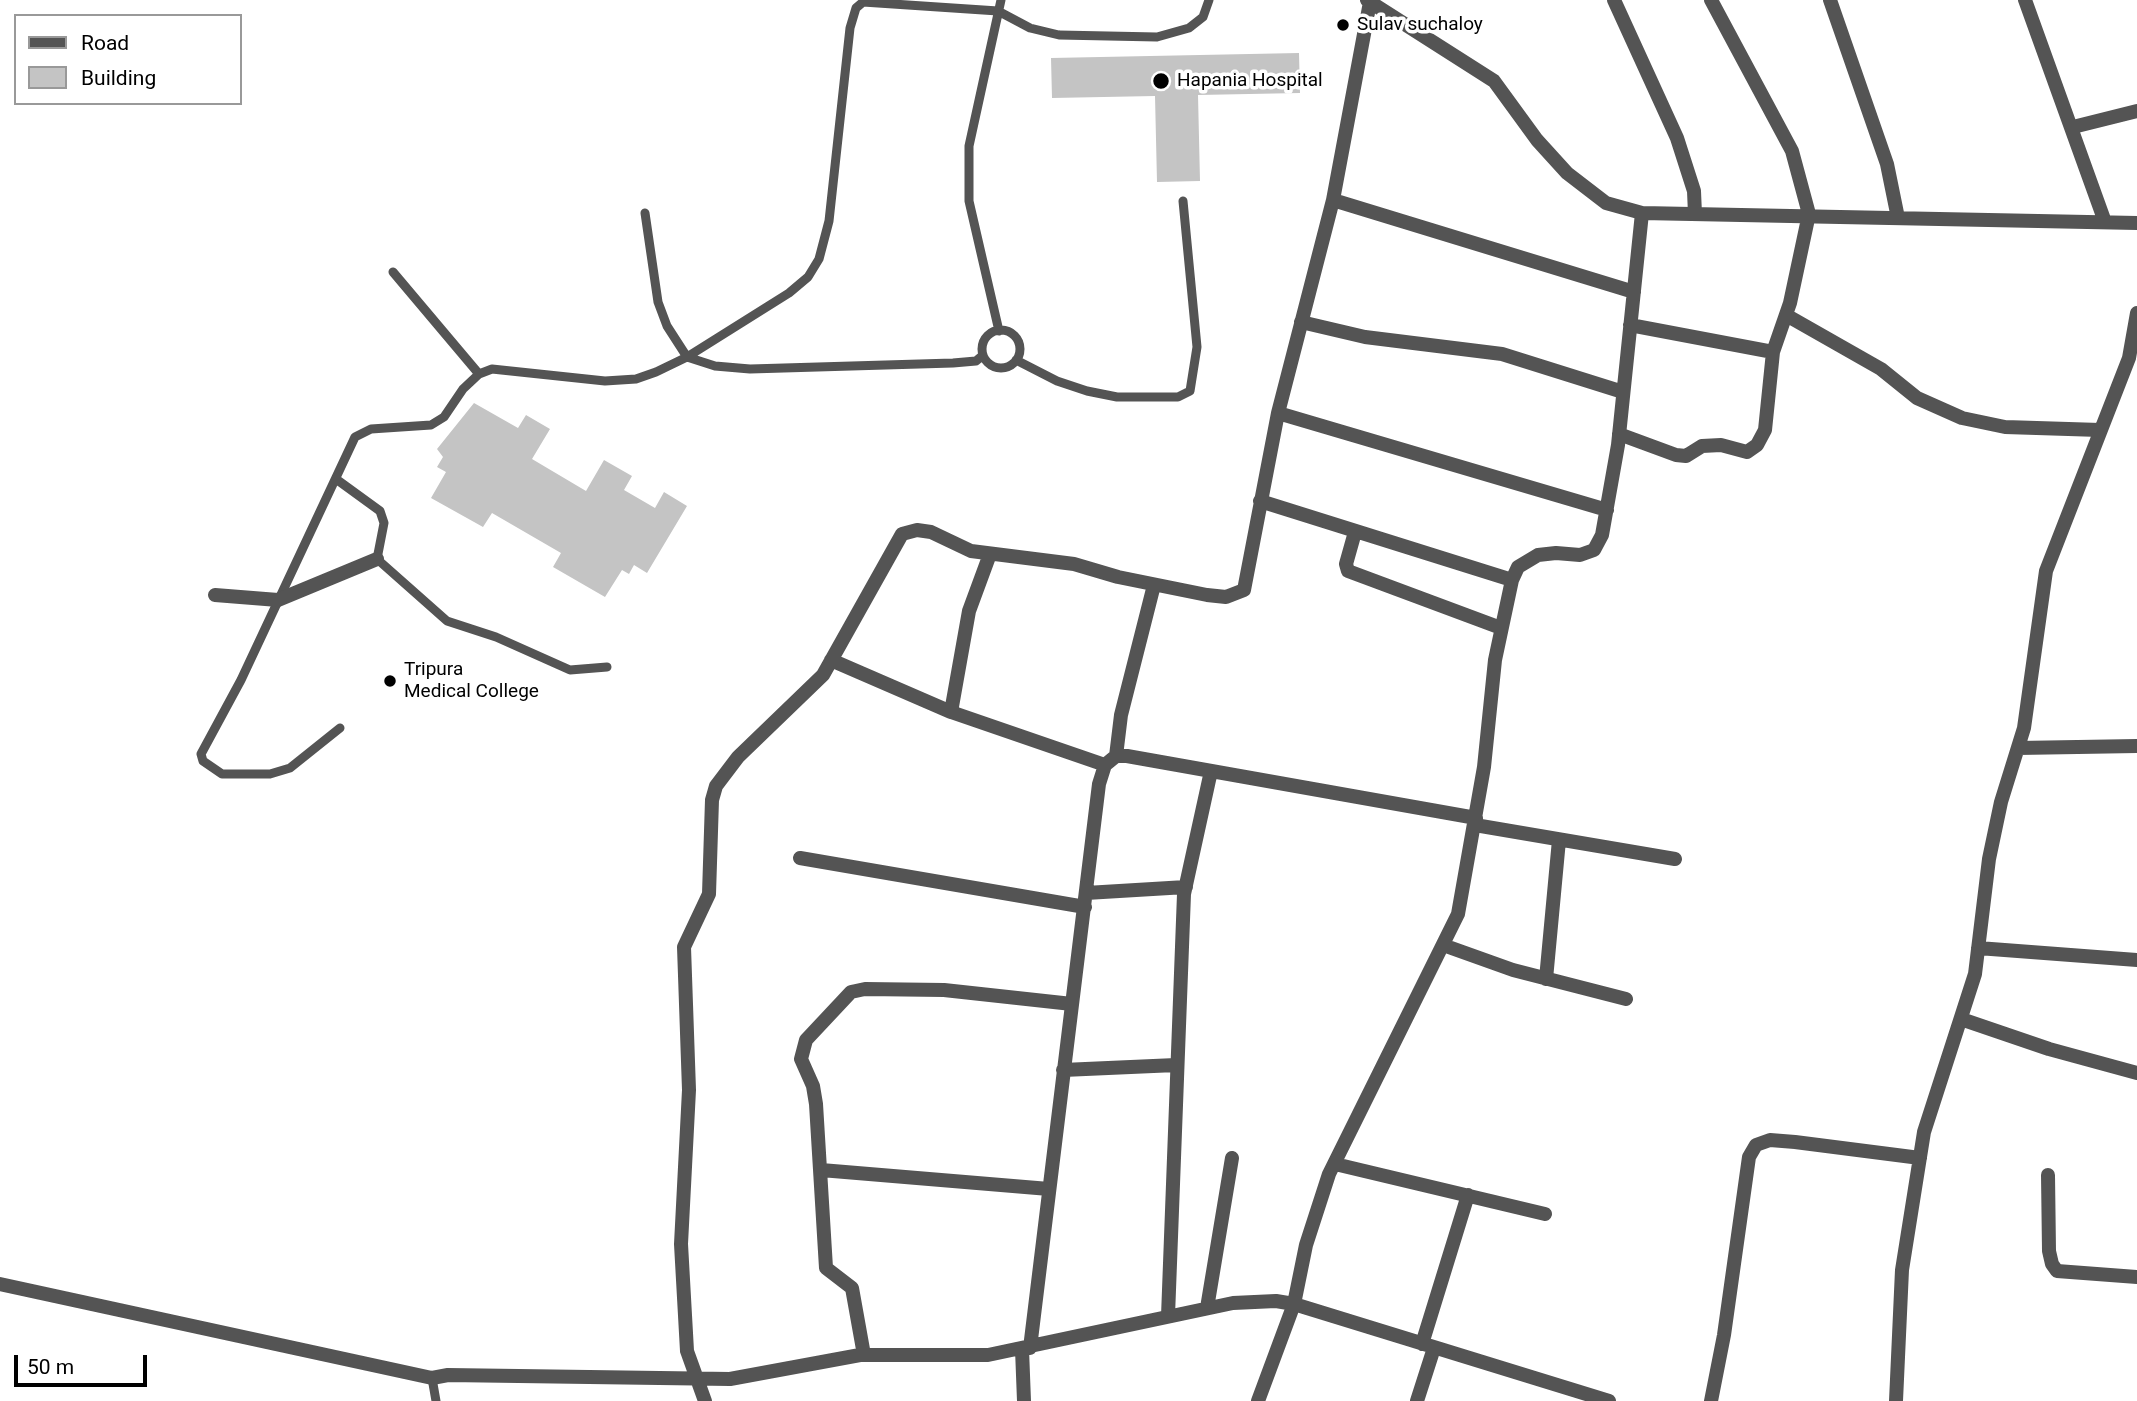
<!DOCTYPE html>
<html>
<head>
<meta charset="utf-8">
<style>
  body { margin:0 }
  #map { position:relative; width:2137px; height:1401px; overflow:hidden; background:#fff; font-family:Roboto,sans-serif }
  canvas { display:block }
  .legend { position:absolute; left:14px; top:14px; width:228px; height:91px; box-sizing:border-box; background:#fff; border:2px solid #999; margin:0; padding:9px 12px; list-style:none; font-size:21px; color:#000 }
  .legend li { display:flex; align-items:center; gap:14px; height:35px }
  .legend b { width:35px; border:2px solid #999 }
  .scale { position:absolute; left:14px; top:1355px; width:133px; height:32px; box-sizing:border-box; border:4px solid #000; border-top:0; padding-left:9px; font-size:21px; line-height:24px; white-space:nowrap; color:#000; -webkit-text-stroke:5px #fff; paint-order:stroke }
</style>
</head>
<body>
<div id="map">
<canvas width="2137" height="1401"></canvas>
<ul class="legend">
<li><b style="height:9px;background:#545454"></b>Road</li>
<li><b style="height:19px;background:#c4c4c4"></b>Building</li>
</ul>
<div class="scale">50 m</div>
</div>
<script>
const ctx = document.querySelector('canvas').getContext('2d');
ctx.lineJoin = 'round';
function fill(path, color) { ctx.fillStyle = color; ctx.fill(path, 'evenodd'); }
const poly = rows => new Path2D(rows.map(r => 'M' + r).join(''));
function stroke(path, color, width, dash) { ctx.strokeStyle = color; ctx.lineWidth = width; ctx.lineCap = dash ? 'butt' : 'round'; ctx.setLineDash(dash || []); ctx.stroke(path); }
function label(font, color, halo, rows, align = 'center') {
  ctx.font = font + ' Roboto,sans-serif'; ctx.lineWidth = 7; ctx.setLineDash([]); ctx.textBaseline = 'middle'; ctx.strokeStyle = halo; ctx.fillStyle = color; for (const [text, x, y, turn = 0] of rows) {
    ctx.save(); ctx.translate(x, y); ctx.rotate((+turn || 0) * Math.PI / 180); ctx.textAlign = isNaN(turn) ? turn : align; if (halo) ctx.strokeText(text, 0, 0); ctx.fillText(text, 0, 0); ctx.restore();
  }
}
const building = poly([
  [1299,53,1300,93,1198,95,1200,181,1157,182,1155,96,1052,98,1051,58],
  [474,403,518,428,526,415,550,429,532,459,586,491,604,460,632,476,624,490,655,508,664,492,687,506,647,573,634,565,629,574,622,570,605,597,553,567,561,553,492,513,483,527,431,498,446,472,437,467,443,457,437,449]
]);
const service = poly([
  [645,213,658,302,667,326,687,357,715,366,750,369,953,363,976,361,982,356],
  [393,272,479,374],
  '982 349a19 19 0 1 1 38 0a19 19 0 1 1-38 0Z',
  [999,331,969,201,969,146,1001,0],
  [1016,360,1057,381,1087,391,1117,397,1178,397,1190,391,1197,347,1183,201],
  [336,479,380,511,384,523,377,559,447,621,496,637,570,670,607,667],
  [340,728,290,768,270,774,222,774,203,761,201,754,241,680,355,437,371,429,431,425,444,417,463,389,479,374,492,369,605,381,636,379,656,372,687,357,789,293,808,277,819,259,829,221,850,28,856,8,863,2,998,11,1030,28,1059,35,1157,37,1189,28,1203,17,1209,0],
  [432,1378,436,1401]
]);
const minor = poly([
  [1367,0,1494,81,1537,140,1567,173,1606,203,1642,213,2137,223],
  [1614,0,1677,138,1694,191,1695,214],
  [1830,0,1887,164,1898,218],
  [2025,0,2105,222],
  [2073,127,2137,111],
  [1333,200,1634,292],
  [1786,315,1881,369,1917,398,1962,418,2005,427,2100,430],
  [1301,322,1365,337,1502,354,1623,392],
  [1630,325,1773,352],
  [1278,413,1607,510],
  [1619,434,1676,455,1686,456,1702,446,1721,445,1747,452,1757,445,1765,430,1773,352,1790,303,1809,214,1792,151,1711,0],
  [1260,501,1512,580],
  [1355,532,1346,564,1348,571,1501,628],
  [215,595,278,600,377,559],
  [831,660,951,712,1105,765],
  [951,712,969,611,990,554],
  [2018,748,2137,746],
  [1116,756,1121,715,1154,585],
  [1475,825,1675,859],
  [800,858,1085,907],
  [1086,893,1186,887],
  [1443,945,1513,970,1626,999],
  [1978,948,2137,960],
  [1546,979,1559,840],
  [1961,1019,2049,1049,2137,1073],
  [1063,1070,1176,1065],
  [1335,1164,1545,1214],
  [821,1170,1049,1189],
  [2048,1175,2049,1251,2052,1264,2057,1271,2137,1277],
  [0,1284,432,1378,448,1375,730,1379,860,1355,988,1355,1233,1303,1276,1301,1294,1304,1609,1401],
  [1207,1308,1232,1158],
  [1168,1316,1184,894,1211,771],
  [1422,1344,1468,1195],
  [1030,1348,1099,784,1105,765,1116,756,1127,756,1476,818],
  [1022,1349,1024,1401],
  [864,1355,852,1288,826,1268,816,1104,813,1086,801,1059,806,1040,851,992,865,989,944,990,1072,1004],
  [705,1401,687,1351,681,1244,689,1090,684,947,709,894,712,800,716,786,738,757,823,675,902,534,917,530,931,532,971,551,1074,564,1118,577,1207,595,1226,597,1244,590,1278,413,1333,200,1370,2],
  [1258,1401,1294,1304,1306,1245,1329,1174,1458,914,1484,767,1495,660,1512,580,1518,567,1538,555,1556,553,1580,555,1594,550,1602,535,1618,445,1642,213],
  [1417,1401,1434,1348],
  [1711,1401,1724,1335,1749,1157,1756,1145,1770,1140,1795,1142,1920,1158],
  [1896,1401,1902,1270,1924,1132,1975,974,1989,859,2001,802,2024,728,2046,571,2129,358,2137,313]
]);
const markers = [
  [1343,25,7,"#000"],
  [1161,81,9,"#000"],
  [390,681,7,"#000"]
];
const poiNames = [
  ["Sulav suchaloy",1357,25],
  ["Hapania Hospital",1177,81],
  ["Tripura",404,670],
  ["Medical College",404,692]
];
fill(building, '#c4c4c4');
stroke(service, '#545454', 9);
stroke(minor, '#545454', 14);
for (const [x, y, r, color] of markers) { const dot = new Path2D(); dot.arc(x, y, r, 0, 2 * Math.PI); ctx.fillStyle = color; ctx.fill(dot); stroke(dot, '#fff', 2.5); }
label('19px', '#000', '#fff', poiNames, 'left');
</script>
</body>
</html>
